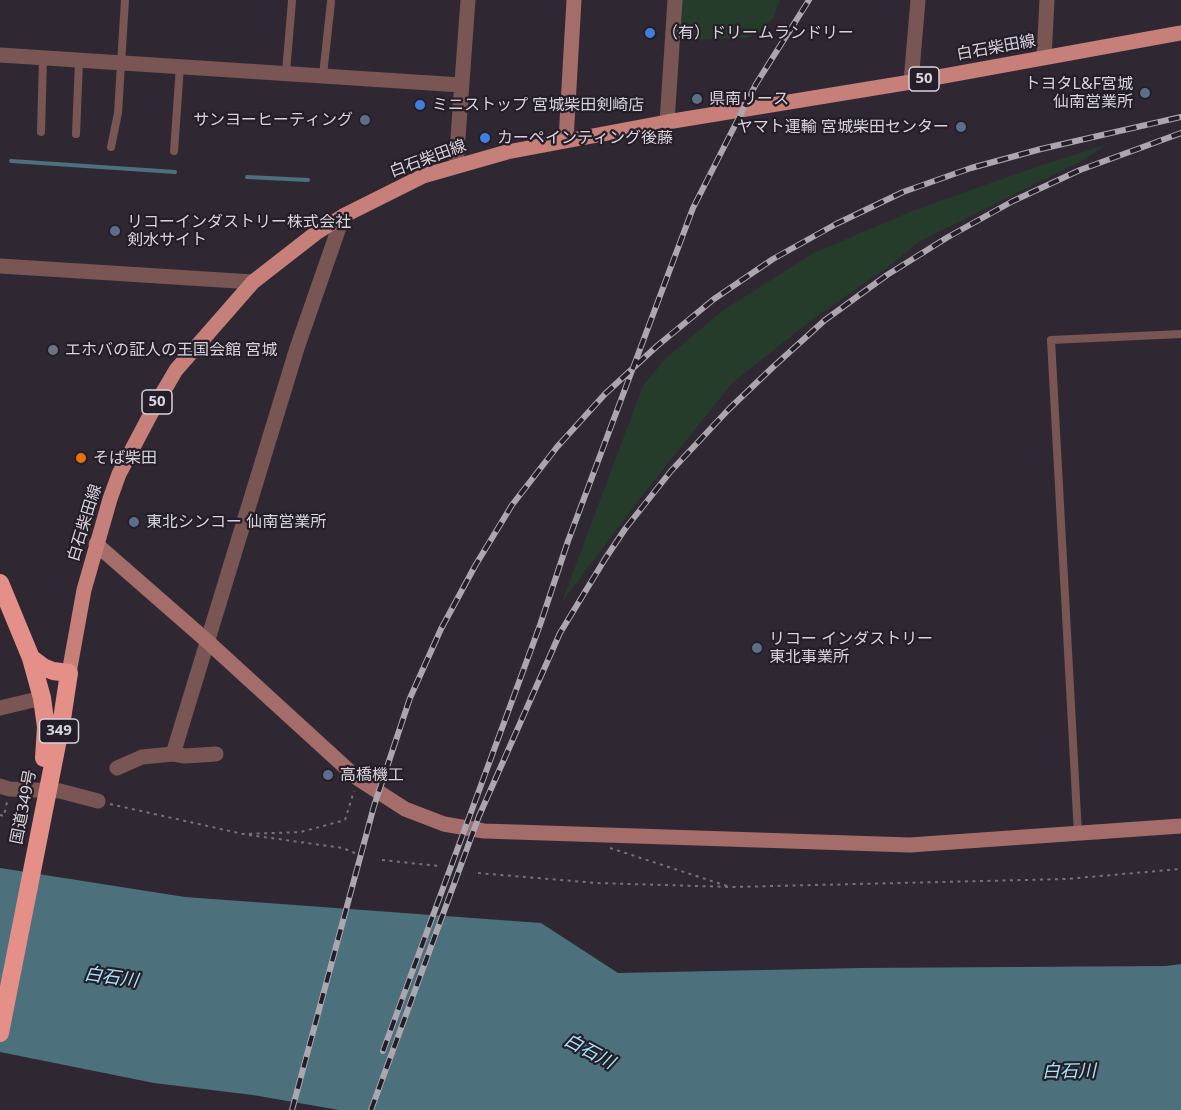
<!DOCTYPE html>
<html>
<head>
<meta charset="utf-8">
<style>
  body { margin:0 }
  canvas { display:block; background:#2f2833 }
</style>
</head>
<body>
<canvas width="1181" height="1110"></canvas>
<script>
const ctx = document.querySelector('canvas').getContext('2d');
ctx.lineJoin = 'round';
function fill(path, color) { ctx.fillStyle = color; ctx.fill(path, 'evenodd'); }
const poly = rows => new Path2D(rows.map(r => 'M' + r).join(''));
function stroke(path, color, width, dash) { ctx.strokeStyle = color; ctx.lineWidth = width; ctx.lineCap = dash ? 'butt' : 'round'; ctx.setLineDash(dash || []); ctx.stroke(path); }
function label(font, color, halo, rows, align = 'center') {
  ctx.font = font + ' "Noto Sans","Noto Sans JP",sans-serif'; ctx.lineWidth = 4.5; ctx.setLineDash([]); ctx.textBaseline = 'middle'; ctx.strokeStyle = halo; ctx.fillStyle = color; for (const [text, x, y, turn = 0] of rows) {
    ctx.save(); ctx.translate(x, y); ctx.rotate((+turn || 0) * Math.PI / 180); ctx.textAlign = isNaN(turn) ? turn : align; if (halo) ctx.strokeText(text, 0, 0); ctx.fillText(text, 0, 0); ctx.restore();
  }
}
const green = poly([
  [681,0,780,0,773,18,760,32,747,38,679,40],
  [1106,145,1081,161,918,242,892,264,814,318,732,383,641,497,562,602,643,386,666,358,725,309,814,253,910,212,1039,166]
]);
const water = poly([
  [0,868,185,897,541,923,618,973,861,968,1166,966,1181,964,1181,1110,339,1110,253,1095,154,1083,0,1052]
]);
const stream = poly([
  [11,161,175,172],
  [247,177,308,180]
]);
const path = poly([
  [110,804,243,834,301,832,345,820,354,791],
  [0,815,4,816,7,802],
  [249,835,343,848,357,854],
  [610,848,727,886],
  [382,860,439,866],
  [478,873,596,883,732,887,1066,879,1181,869]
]);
const lane = poly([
  [286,72,292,1],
  [323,75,331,2],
  [41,132,43,59],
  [76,134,79,61],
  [111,147,118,113,125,0],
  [174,151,180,66],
  [1078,834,1051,340,1181,334]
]);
const street = poly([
  [0,55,461,85],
  [1044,57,1047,0],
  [911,82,918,0],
  [667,122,675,0],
  [456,165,468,0],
  [0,266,253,282],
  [0,708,42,698],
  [173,754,185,756,216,754],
  [117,768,142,757,173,754,297,348,343,216],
  [0,786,9,789,60,791,98,801]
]);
const secondary = poly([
  [566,140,574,0],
  [96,544,207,641,357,778,405,809,444,824,484,831,910,845,1181,826]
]);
const primary = poly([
  [69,673,84,590,110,499,119,474,156,404,176,370,253,282,316,233,343,216,423,176,507,152,667,122,911,82,1181,33]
]);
const highway = poly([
  [0,583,31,658,42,698,46,727,44,758],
  [0,1033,62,719,69,673,53,671,43,667,31,658]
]);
const rail = poly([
  [383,1051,540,625,568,541,693,208,756,84,809,0],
  [292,1110,374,806,410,698,441,629,475,566,512,505,557,447,605,394,657,346,714,299,773,259,836,224,903,192,971,168,1041,149,1181,117],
  [371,1110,479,816,560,633,605,559,625,529,671,471,729,409,773,367,825,320,887,275,948,237,1013,201,1080,170,1181,133]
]);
const markers = [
  [650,33,6,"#3f7fe0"],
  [1145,93,6,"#5c6f8a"],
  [697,99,6,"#5c6f8a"],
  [420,105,6,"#3f7fe0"],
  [365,120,6,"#5c6f8a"],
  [961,127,6,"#5c6f8a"],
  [485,138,6,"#3f7fe0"],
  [115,231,6,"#5c6f8a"],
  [53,350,6,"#6b7280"],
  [81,458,6,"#e8710a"],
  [134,522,6,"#5c6f8a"],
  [757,648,6,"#5c6f8a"],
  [328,775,6,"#5c6f8a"]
];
const shields = [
  [924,79,30],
  [157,402,30],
  [59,731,39]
];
const shieldNames = [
  ["50",924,79],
  ["50",157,402],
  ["349",59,731]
];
const poiNames = [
  ["（有）ドリームランドリー",662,33],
  ["トヨタL&F宮城",1133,84,"right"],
  ["仙南営業所",1133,102,"right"],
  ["県南リース",709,99],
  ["ミニストップ 宮城柴田剣崎店",432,105],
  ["サンヨーヒーティング",353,120,"right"],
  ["ヤマト運輸 宮城柴田センター",949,127,"right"],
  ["カーペインティング後藤",497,138],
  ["リコーインダストリー株式会社",127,222],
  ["剣水サイト",127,240],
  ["エホバの証人の王国会館 宮城",65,350],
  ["そば柴田",93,458],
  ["東北シンコー 仙南営業所",146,522],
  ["リコー インダストリー",769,639],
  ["東北事業所",769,657],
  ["高橋機工",340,775]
];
const streetNames = [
  ["白石柴田線",996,48,-10],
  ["白石柴田線",428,159,-20],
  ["白石柴田線",85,523,-73],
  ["国道349号",24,807,-79]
];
const waterNames = [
  ["白石川",111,978,8],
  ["白石川",589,1052,28],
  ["白石川",1069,1072,-1]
];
fill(green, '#263c2b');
fill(water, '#4c707c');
stroke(stream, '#4c707c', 4);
stroke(path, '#76717a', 2, [3, 4.5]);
stroke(lane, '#795653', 8);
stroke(street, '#795653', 15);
stroke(secondary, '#a46d69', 15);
stroke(primary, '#c67f79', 15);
stroke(highway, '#e48f88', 18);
stroke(rail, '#aca7af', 6);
stroke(rail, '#251e29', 4, [11]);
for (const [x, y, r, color] of markers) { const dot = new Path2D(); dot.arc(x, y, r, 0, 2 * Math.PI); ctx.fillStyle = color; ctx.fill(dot); stroke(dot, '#251e29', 2); }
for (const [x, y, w] of shields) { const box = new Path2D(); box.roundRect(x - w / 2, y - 12, w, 24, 4.5); ctx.fillStyle = '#251e29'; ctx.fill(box); stroke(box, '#d8d4db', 1.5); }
label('bold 15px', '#d8d4db', null, shieldNames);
label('16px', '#d8d4db', '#251e29', poiNames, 'left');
label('16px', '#d8d4db', '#251e29', streetNames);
label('italic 18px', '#a3e7ff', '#251e29', waterNames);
</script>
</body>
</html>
